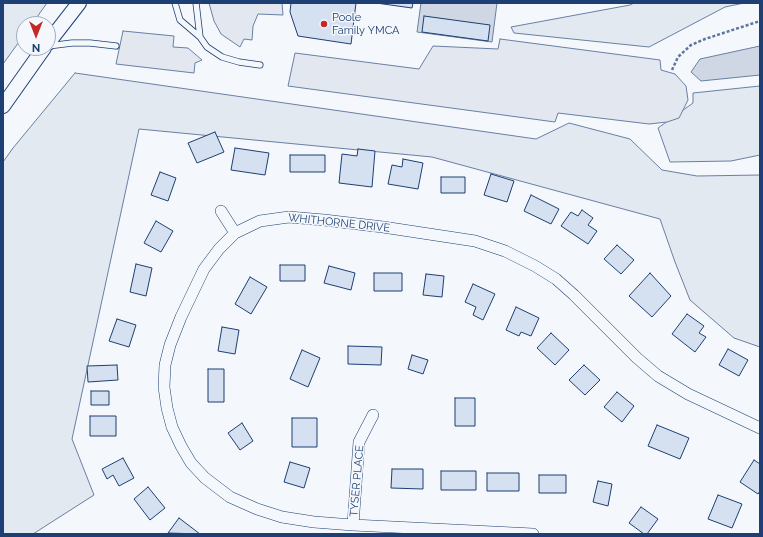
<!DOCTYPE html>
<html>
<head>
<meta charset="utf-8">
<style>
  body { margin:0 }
  #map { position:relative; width:763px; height:537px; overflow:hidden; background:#f4f7fb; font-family:Raleway,sans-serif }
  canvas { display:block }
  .frame { position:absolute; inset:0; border:4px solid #1d3f73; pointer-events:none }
  .north { position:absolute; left:16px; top:16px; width:40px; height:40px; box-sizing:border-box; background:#f4f7fb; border:1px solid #9eadc5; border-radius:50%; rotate:180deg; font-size:11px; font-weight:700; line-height:16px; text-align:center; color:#1d3f73 }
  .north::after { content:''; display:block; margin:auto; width:14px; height:18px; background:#c62828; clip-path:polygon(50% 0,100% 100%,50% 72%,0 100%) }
</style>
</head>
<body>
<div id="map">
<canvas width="763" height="537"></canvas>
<div class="frame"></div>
<div class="north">N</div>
</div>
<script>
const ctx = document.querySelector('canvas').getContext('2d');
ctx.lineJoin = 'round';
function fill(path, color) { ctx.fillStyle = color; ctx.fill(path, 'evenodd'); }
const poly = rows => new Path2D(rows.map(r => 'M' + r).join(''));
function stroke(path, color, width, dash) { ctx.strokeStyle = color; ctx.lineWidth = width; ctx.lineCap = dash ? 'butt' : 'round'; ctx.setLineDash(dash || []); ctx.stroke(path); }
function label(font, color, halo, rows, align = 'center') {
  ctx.font = font + ' Raleway,sans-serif'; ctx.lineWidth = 3; ctx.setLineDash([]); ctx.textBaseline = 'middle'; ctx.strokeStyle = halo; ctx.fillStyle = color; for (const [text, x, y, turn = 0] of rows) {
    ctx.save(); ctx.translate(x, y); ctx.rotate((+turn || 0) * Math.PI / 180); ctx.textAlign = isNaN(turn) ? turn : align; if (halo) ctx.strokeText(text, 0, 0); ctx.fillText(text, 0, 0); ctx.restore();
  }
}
const green = poly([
  [3,3,47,3,32,24,24,24,24,35,3,64,3,3],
  [634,3,744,3,725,7,649,47,514,33,511,27,630,5,634,3],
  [75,73,536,139,569,123,630,139,662,170,697,176,760,175,760,347,734,338,690,300,675,262,660,219,432,157,139,129,72,439,94,495,33,534,3,534,3,162,13,148,75,73],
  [760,86,760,155,731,161,670,162,658,128,693,103,693,93,760,86]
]);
const parking = poly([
  [209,3,282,3,283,15,258,14,253,26,252,40,244,39,240,47,221,34,214,21,209,3],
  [123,31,174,36,173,47,188,48,202,60,195,63,194,73,116,64,123,31],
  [500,39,660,60,661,70,675,74,686,86,688,100,679,118,667,122,649,124,558,113,555,122,288,86,295,53,419,69,433,46,498,49,500,39]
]);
const water = poly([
  [421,3,497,3,492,42,417,32,421,3],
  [760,46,760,75,701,81,691,72,700,59,760,46]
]);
const building = poly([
  [291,3,356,3,351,44,298,36,290,12,291,3],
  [376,3,413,3,412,8,376,3],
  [424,16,490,25,488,41,422,32,424,16],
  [215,132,224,152,197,163,188,143,215,132],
  [235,148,269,153,265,175,231,170,235,148],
  [358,149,375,151,372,187,339,183,342,154,357,156,358,149],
  [290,155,325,155,325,172,290,172,290,155],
  [403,159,423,163,418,189,388,184,392,165,402,167,403,159],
  [160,172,176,178,168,201,151,195,160,172],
  [491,174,514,181,507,202,484,195,491,174],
  [441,177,465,177,465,193,441,193,441,177],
  [531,195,559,209,551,224,524,211,531,195],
  [582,210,593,218,588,225,597,231,588,244,561,226,571,212,578,216,582,210],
  [156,221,173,231,161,252,144,243,156,221],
  [617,245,634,260,621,274,604,259,617,245],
  [136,264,152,268,146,296,130,292,136,264],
  [280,265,305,265,305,281,280,281,280,265],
  [329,266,355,273,351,290,324,283,329,266],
  [374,273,402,273,402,291,374,291,374,273],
  [650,273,671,296,652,317,629,296,650,273],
  [426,274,444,276,442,297,423,295,426,274],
  [250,277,267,287,251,314,235,304,250,277],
  [473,284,495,294,483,320,473,315,476,307,465,302,473,284],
  [516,307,539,318,531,336,521,332,519,336,506,330,516,307],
  [687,314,704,326,699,333,706,337,695,352,672,334,687,314],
  [117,319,136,325,129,347,109,341,117,319],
  [222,327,239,330,235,354,218,351,222,327],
  [551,333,569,350,555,365,537,348,551,333],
  [348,346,382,347,381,365,348,364,348,346],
  [728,349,748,360,739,376,719,365,728,349],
  [302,350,320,358,308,387,290,379,302,350],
  [412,355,428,360,423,374,408,369,412,355],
  [117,365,118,380,88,382,87,366,117,365],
  [584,365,600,380,585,395,569,380,584,365],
  [208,369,224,369,224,402,208,402,208,369],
  [91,391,109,391,109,405,91,405,91,391],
  [617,392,634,406,622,422,604,407,617,392],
  [455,398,475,398,475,426,455,426,455,398],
  [90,416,116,416,116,436,90,436,90,416],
  [292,418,317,418,317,447,292,447,292,418],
  [242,423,253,441,240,450,228,433,242,423],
  [657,425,689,438,680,459,648,446,657,425],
  [123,458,134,478,119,486,113,475,107,479,102,469,123,458],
  [754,460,760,464,760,491,758,494,740,482,754,460],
  [290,462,310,468,304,488,284,482,290,462],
  [392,469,423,469,423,489,391,488,392,469],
  [441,471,476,471,476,490,441,490,441,471],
  [487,473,519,473,519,491,487,491,487,473],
  [539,475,566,475,566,493,539,493,539,475],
  [598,481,612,484,608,506,593,502,598,481],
  [148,487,165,508,150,520,134,499,148,487],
  [718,495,742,504,732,528,708,519,718,495],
  [641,507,658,519,647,534,644,534,629,523,641,507],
  [179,518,200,534,168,533,179,518]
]);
const path = poly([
  [672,70,678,57,691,45,705,39,760,21]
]);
const service = poly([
  [175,3,180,20,200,37,207,47,222,57,239,62,260,65],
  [196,3,200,37],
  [48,46,72,43,90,43,116,46]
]);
const minor = poly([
  [221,211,235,233],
  [353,525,359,442,373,415],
  [533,534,353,525,314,522,282,517,257,509,230,497,205,478,191,463,181,446,172,427,167,408,164,387,165,365,170,345,181,317,204,269,219,249,235,233,260,221,289,217,324,220,383,227,475,241,505,251,535,266,556,279,574,295,637,358,658,376,688,394,760,428]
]);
const tertiary = poly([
  [48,43,79,3],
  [3,106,44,48]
]);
const markers = [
  [324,24,4,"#c62828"]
];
const poiNames = [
  ["Poole",332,18],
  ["Family YMCA",332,31]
];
const streetNames = [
  ["WHITHORNE DRIVE",339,223,6],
  ["TYSER PLACE",357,481,-85]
];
fill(green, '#e3e9f0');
stroke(green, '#687fa3', 1);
fill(parking, '#e3e8f0');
stroke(parking, '#687fa3', 1);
fill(water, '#cfd7e4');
stroke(water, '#687fa3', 1);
fill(building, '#d5e0f0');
stroke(building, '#1d3f73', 1);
stroke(service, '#1d3f73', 7);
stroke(minor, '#1d3f73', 12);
stroke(tertiary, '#1d3f73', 16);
stroke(path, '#5e769c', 2.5, [3, 2]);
stroke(service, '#f4f7fb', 5.5);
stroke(minor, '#f4f7fb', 11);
stroke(tertiary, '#f4f7fb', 14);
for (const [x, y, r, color] of markers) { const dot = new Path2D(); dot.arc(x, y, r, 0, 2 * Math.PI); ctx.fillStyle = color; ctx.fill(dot); stroke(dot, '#f4f7fb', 1.5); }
label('11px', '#1d3f73', '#f4f7fb', poiNames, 'left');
label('11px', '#1d3f73', '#f4f7fb', streetNames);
</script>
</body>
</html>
